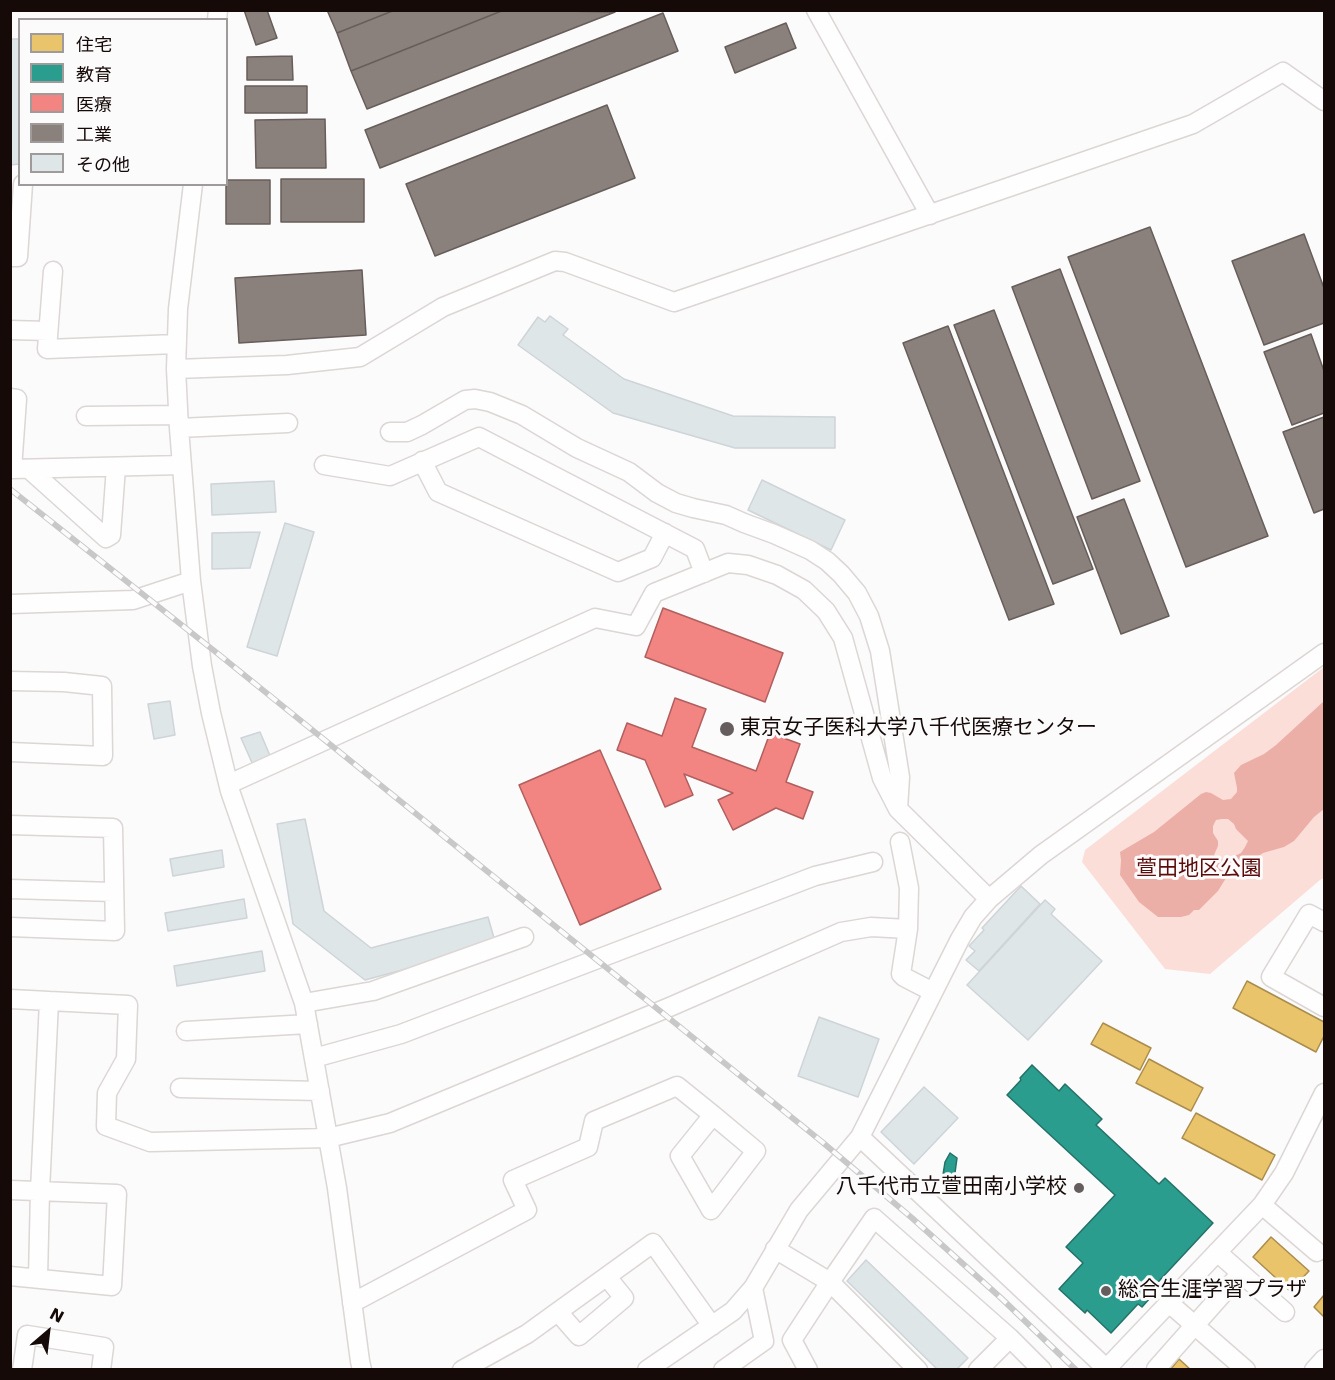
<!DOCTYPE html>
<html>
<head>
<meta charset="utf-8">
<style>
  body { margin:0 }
  #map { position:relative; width:1335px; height:1380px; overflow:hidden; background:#fbfbfb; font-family:"DejaVu Sans","Noto Sans JP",sans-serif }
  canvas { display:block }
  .frame { position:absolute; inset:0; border:12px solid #160a09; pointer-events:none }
  .legend { position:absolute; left:18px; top:18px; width:210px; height:168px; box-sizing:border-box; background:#fbfbfb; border:2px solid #9f9b9a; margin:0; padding:8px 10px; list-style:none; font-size:18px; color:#160a09 }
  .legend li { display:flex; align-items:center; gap:12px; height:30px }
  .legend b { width:30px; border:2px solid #9f9b9a }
  .north { position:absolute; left:18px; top:1302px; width:60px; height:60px; -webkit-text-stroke:4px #fbfbfb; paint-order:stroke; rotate:28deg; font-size:16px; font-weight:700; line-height:24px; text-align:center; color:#160a09 }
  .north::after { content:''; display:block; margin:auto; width:21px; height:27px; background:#160a09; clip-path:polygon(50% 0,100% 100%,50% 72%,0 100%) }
</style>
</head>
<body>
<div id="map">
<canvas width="1335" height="1380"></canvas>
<div class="frame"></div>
<ul class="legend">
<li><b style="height:16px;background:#e9c46a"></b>住宅</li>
<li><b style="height:16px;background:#2a9d8f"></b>教育</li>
<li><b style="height:16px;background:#f28482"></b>医療</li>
<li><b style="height:16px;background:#8a817c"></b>工業</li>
<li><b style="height:16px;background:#dfe6e8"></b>その他</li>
</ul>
<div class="north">N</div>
</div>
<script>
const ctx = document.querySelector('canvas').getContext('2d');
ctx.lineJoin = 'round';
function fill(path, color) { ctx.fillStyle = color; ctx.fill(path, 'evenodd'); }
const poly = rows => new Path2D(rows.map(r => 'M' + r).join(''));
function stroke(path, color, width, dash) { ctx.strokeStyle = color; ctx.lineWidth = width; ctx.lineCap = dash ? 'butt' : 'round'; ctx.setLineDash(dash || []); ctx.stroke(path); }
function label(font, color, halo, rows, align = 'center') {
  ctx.font = font + ' "DejaVu Sans","Noto Sans JP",sans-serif'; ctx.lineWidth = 6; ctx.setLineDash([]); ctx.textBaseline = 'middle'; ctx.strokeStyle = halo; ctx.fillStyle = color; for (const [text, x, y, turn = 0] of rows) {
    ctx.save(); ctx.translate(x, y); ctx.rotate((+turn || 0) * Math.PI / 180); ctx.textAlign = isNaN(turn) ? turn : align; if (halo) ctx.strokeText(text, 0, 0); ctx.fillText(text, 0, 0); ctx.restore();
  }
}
const green = poly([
  [1324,667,1324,878,1320,880,1210,974,1165,969,1082,862,1085,850]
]);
const water = poly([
  [1324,701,1324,809,1314,817,1294,841,1284,847,1263,853,1250,862,1241,874,1230,876,1226,878,1218,891,1199,910,1194,910,1189,915,1181,917,1158,917,1139,902,1120,875,1121,860,1120,852,1154,832,1201,794,1206,792,1211,793,1223,800,1231,799,1237,792,1237,788,1234,773,1241,765,1264,754,1276,745],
  [1222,819,1228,819,1234,824,1236,829,1248,841,1245,847,1241,853,1226,860,1218,858,1214,855,1218,846,1218,841,1213,833,1213,826,1216,820]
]);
const homes = poly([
  [1247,981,1324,1022,1324,1036,1316,1052,1233,1008,1247,981],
  [1103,1023,1151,1048,1140,1070,1091,1044,1103,1023],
  [1149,1059,1203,1088,1191,1111,1136,1083,1149,1059],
  [1196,1113,1275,1155,1262,1180,1182,1138,1196,1113],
  [1271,1237,1309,1271,1290,1291,1253,1257,1271,1237],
  [1324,1295,1324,1317,1314,1307,1324,1295],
  [1179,1359,1191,1370,1170,1370,1179,1359]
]);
const schools = poly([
  [1032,1065,1059,1091,1065,1084,1102,1119,1096,1125,1159,1184,1165,1178,1213,1223,1146,1295,1150,1298,1142,1307,1138,1304,1111,1333,1087,1310,1085,1313,1059,1289,1083,1263,1066,1247,1115,1195,1007,1095,1021,1080,1020,1078,1032,1065],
  [950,1153,957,1158,954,1180,957,1180,957,1185,954,1184,950,1187,946,1186,942,1181,945,1162,950,1153]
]);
const health = poly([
  [663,608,783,653,765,702,645,657,663,608],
  [675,698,706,709,692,747,756,771,770,733,800,744,786,782,813,792,803,819,776,808,733,830,718,800,733,793,684,774,693,795,665,807,645,760,617,750,627,723,662,736,675,698],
  [600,750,661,889,580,925,519,785,600,750]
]);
const industry = poly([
  [244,10,267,10,277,38,256,45,244,10],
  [327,10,395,10,337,33,327,10],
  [395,10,504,10,351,71,337,33,395,10],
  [504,10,615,12,367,109,351,71,504,10],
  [663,13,678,51,380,168,365,130,663,13],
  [786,23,796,48,735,73,725,47,786,23],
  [292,56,293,80,247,80,247,57,292,56],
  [245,86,307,86,307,113,245,113,245,86],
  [607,105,635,178,435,256,406,184,607,105],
  [325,119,326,168,256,168,255,120,325,119],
  [281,179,364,179,364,222,281,222,281,179],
  [226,180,270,180,270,224,226,224,226,180],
  [1150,227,1268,536,1186,567,1068,257,1150,227],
  [1304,234,1324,288,1324,323,1264,345,1232,261,1304,234],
  [1060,269,1140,481,1092,499,1012,287,1060,269],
  [362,270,366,335,239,343,235,278,362,270],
  [994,310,1093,569,1053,584,954,325,994,310],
  [948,326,1054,604,1009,620,903,343,948,326],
  [1311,334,1324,371,1324,413,1292,425,1264,352,1311,334],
  [1324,417,1324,509,1314,513,1283,432,1324,417],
  [1124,499,1169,616,1121,634,1077,517,1124,499]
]);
const building = poly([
  [10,39,20,39,20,164,10,165,10,39],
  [550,316,568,329,563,335,624,379,733,416,835,417,835,448,735,448,613,413,518,345,538,317,545,322,550,316],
  [762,480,845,520,831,550,748,510,762,480],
  [274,481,276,512,212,515,211,484,274,481],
  [285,523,314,532,277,656,247,647,285,523],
  [260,532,250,568,212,569,212,533,260,532],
  [170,701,175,735,154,739,148,704,170,701],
  [260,732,271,758,253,765,241,738,260,732],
  [305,819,324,911,371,948,488,917,496,945,365,980,293,924,277,824,305,819],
  [222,850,224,867,173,876,170,859,222,850],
  [1021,886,1040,904,979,971,966,960,975,951,969,946,984,930,982,928,1021,886],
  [244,899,247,918,168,931,165,913,244,899],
  [1045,900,1055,909,1051,914,1102,961,1028,1040,967,985,1045,900],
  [262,951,265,971,177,986,174,966,262,951],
  [819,1017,879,1039,858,1097,798,1076,819,1017],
  [924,1087,958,1118,914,1164,881,1132,924,1087],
  [866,1260,968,1358,956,1370,938,1370,847,1281,866,1260]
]);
const minor = poly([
  [816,10,930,215],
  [217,20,218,10],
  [193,184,178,309,176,369,179,428,191,581,202,666,211,713,230,791,304,1003,337,1188,360,1361,362,1370],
  [10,257,18,257,23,184],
  [53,271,47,349,176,344],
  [10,330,48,331],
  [176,369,287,365,360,357,443,307,555,261,565,262,674,302,1193,124,1283,72,1324,101],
  [10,398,17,399,12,469],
  [86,416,178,415],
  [179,428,288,423],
  [390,432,407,432,422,425,465,400,475,399,490,402,522,415,577,448,629,472,657,493,676,503,693,508,726,515,744,523,774,534,810,550,827,561,841,574,857,593,869,616,880,651,900,777,898,809],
  [422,461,438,492,618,572,652,558,665,533],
  [324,465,390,476,479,437,695,549,704,573],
  [10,467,12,469,182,465],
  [29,469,106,538,111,535,116,467],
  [10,604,133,600,191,581],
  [10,681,64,682,102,686,103,756,10,752],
  [229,784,595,618,636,626,654,593,728,563,748,565,777,575,804,590,826,611,843,638,882,778,898,809,989,899],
  [10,825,113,828,115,931,10,927],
  [900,842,909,888,908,929,901,974,904,977,933,992],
  [10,889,114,892],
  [1324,922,1309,914,1271,977,1324,1007],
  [10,999,49,1001,40,1191,38,1278],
  [49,1001,128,1005,126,1059,107,1093,106,1126,150,1142,328,1138,390,1123,672,1006,841,932,871,927,908,929],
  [304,1003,373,991,524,937],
  [186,1031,308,1024],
  [314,1058,401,1034,815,876,873,862],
  [180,1088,320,1091],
  [860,1137,1108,1370],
  [10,1190,117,1194,112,1286,10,1276],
  [1262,1205,1317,1252],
  [775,1249,830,1282,918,1370],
  [1217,1252,1285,1312],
  [352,1303,527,1210,513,1180,588,1147,594,1121,677,1086,713,1115,756,1151,711,1210,680,1156,713,1115],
  [1169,1303,1246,1370],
  [558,1312,579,1336,624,1298,607,1277],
  [1107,1368,1262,1205,1284,1173,1324,1093],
  [1156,1369,1241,1273],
  [22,1370,27,1335,104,1347,101,1370],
  [462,1370,527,1334,653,1243,712,1326],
  [647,1370,733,1311,753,1288,799,1210,860,1137,960,939,973,917,989,899,1041,855,1324,653],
  [723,1370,764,1341,753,1288],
  [808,1370,792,1340,830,1282,874,1218,1010,1338,1042,1370],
  [978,1370,1010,1338],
  [1314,1370,1324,1359]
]);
const rail = poly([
  [10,489,217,653,821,1141,912,1218,1001,1298,1076,1370]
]);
const markers = [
  [727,729,8,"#665e5e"],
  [1079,1188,6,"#665e5e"],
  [1106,1291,6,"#665e5e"]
];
const poiNames = [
  ["東京女子医科大学八千代医療センター",740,729],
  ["八千代市立萱田南小学校",1067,1188,"right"],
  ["総合生涯学習プラザ",1118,1291]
];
const parkNames = [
  ["萱田地区公園",1199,870]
];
fill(green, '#fcded9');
fill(water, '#ecafa7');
fill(homes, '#e9c46a');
stroke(homes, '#aa8c4d', 1.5);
fill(schools, '#2a9d8f');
stroke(schools, '#247167', 1.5);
fill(health, '#f28482');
stroke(health, '#b05f5e', 1.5);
fill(industry, '#8a817c');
stroke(industry, '#675d5a', 1.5);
fill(building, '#dfe6e8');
stroke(building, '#ced4d7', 1.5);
stroke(minor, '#dcd6d4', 21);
stroke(minor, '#fefefe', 18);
stroke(rail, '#c9c8c8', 6);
stroke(rail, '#fbfbfb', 4, [11]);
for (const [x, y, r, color] of markers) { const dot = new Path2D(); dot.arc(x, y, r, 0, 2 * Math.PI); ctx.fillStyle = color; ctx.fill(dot); stroke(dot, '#fbfbfb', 2); }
label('21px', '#160a09', '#fbfbfb', poiNames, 'left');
label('21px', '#5a0b0a', '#fbfbfb', parkNames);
</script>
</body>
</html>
